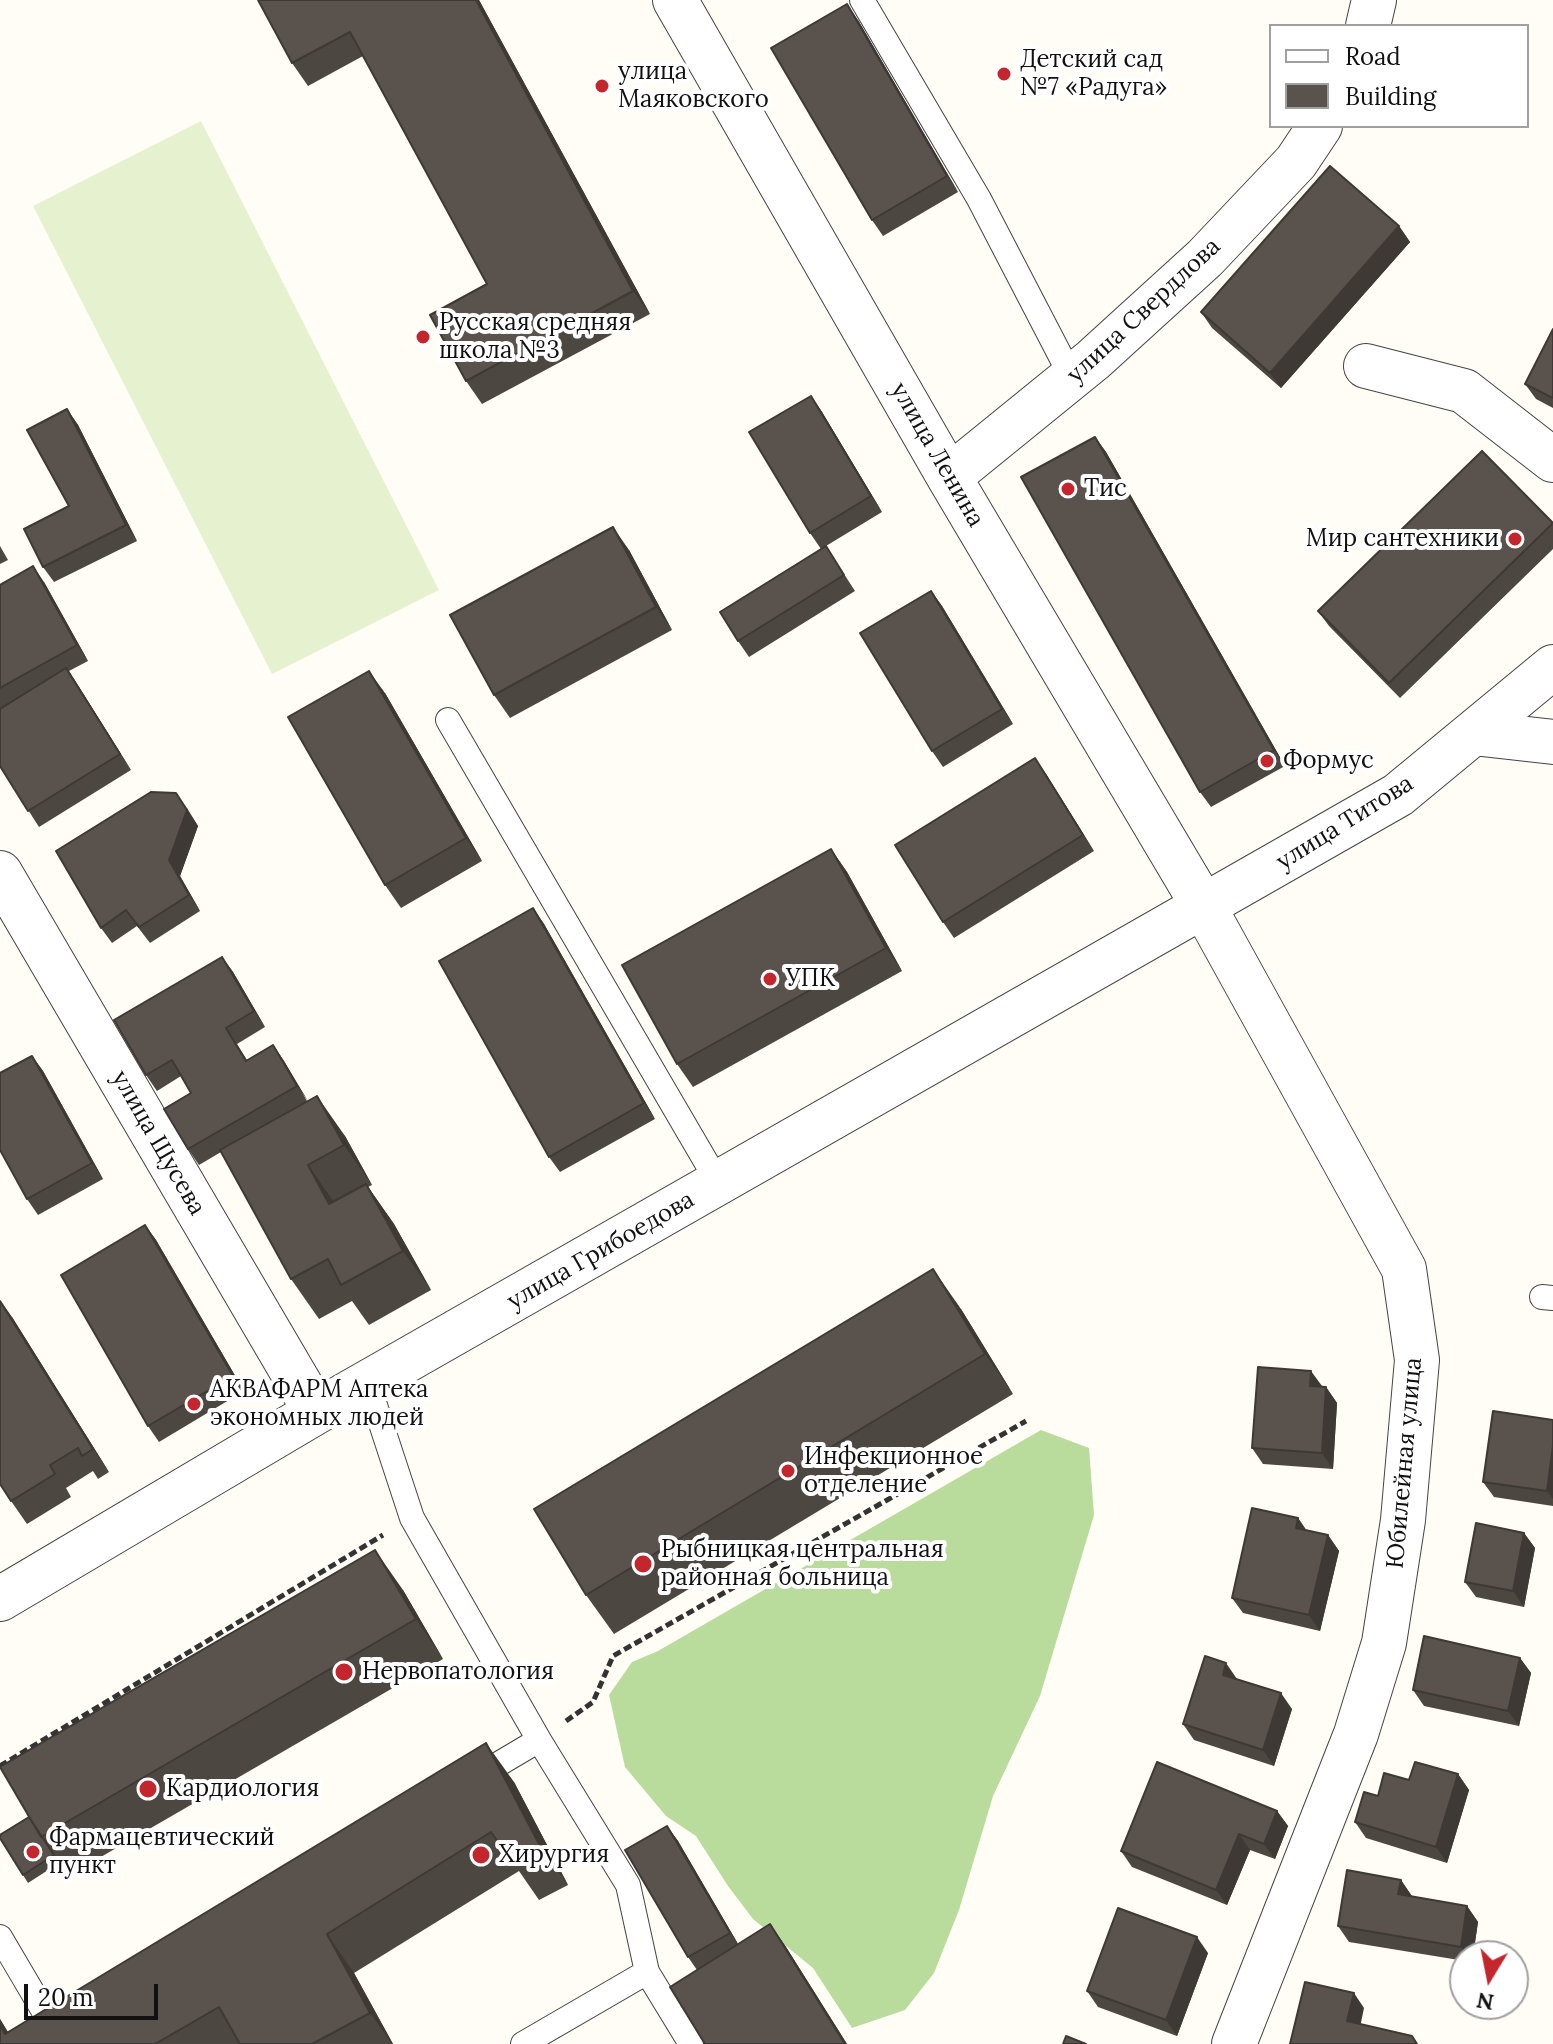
<!DOCTYPE html>
<html>
<head>
<meta charset="utf-8">
<style>
  body { margin:0 }
  #map { position:relative; width:1553px; height:2044px; overflow:hidden; background:#fffdf5; font-family:Lora,serif }
  canvas { display:block }
  .legend { position:absolute; left:1269px; top:24px; width:260px; height:104px; box-sizing:border-box; background:#fff; border:2px solid #a0a0a0; margin:0; padding:10px 14px; list-style:none; font-size:24px; color:#111 }
  .legend li { display:flex; align-items:center; gap:16px; height:40px }
  .legend b { width:40px; border:2px solid #a0a0a0 }
  .north { position:absolute; left:1449px; top:1940px; width:80px; height:80px; box-sizing:border-box; background:#fff; border:2px solid #a0a0a0; border-radius:50%; rotate:190deg; font-size:22px; font-weight:700; line-height:32px; text-align:center; color:#111 }
  .north::after { content:''; display:block; margin:auto; width:28px; height:36px; background:#c4262e; clip-path:polygon(50% 0,100% 100%,50% 72%,0 100%) }
  .scale { position:absolute; left:24px; top:1984px; width:134px; height:36px; box-sizing:border-box; border:4px solid #111; border-top:0; padding-left:10px; font-size:24px; line-height:28px; white-space:nowrap; color:#111; -webkit-text-stroke:6px #fff; paint-order:stroke }
</style>
</head>
<body>
<div id="map">
<canvas width="1553" height="2044"></canvas>
<ul class="legend">
<li><b style="height:10px;background:#fff"></b>Road</li>
<li><b style="height:22px;background:#5a524d"></b>Building</li>
</ul>
<div class="north">N</div>
<div class="scale">20 m</div>
</div>
<script>
const ctx = document.querySelector('canvas').getContext('2d');
ctx.lineJoin = 'round';
function fill(path, color) { ctx.fillStyle = color; ctx.fill(path, 'evenodd'); }
const poly = rows => new Path2D(rows.map(r => 'M' + r).join(''));
function stroke(path, color, width, dash) { ctx.strokeStyle = color; ctx.lineWidth = width; ctx.lineCap = dash ? 'butt' : 'round'; ctx.setLineDash(dash || []); ctx.stroke(path); }
function label(font, color, halo, rows, align = 'center') {
  ctx.font = font + ' Lora,serif'; ctx.lineWidth = 8; ctx.setLineDash([]); ctx.textBaseline = 'middle'; ctx.strokeStyle = halo; ctx.fillStyle = color; for (const [text, x, y, turn = 0] of rows) {
    ctx.save(); ctx.translate(x, y); ctx.rotate((+turn || 0) * Math.PI / 180); ctx.textAlign = isNaN(turn) ? turn : align; if (halo) ctx.strokeText(text, 0, 0); ctx.fillText(text, 0, 0); ctx.restore();
  }
}
const forest = poly([
  [1041,1430,1089,1448,1094,1515,1040,1696,993,1796,959,1910,934,1973,905,2010,852,2028,813,1968,753,1919,728,1886,696,1836,666,1816,625,1767,609,1695,632,1662,658,1651]
]);
const pitch = poly([
  [201,121,439,590,272,674,33,206]
]);
const path = poly([
  [566,1721,593,1702,613,1656,1026,1421],
  [0,1766,383,1535]
]);
const service = poly([
  [862,0,979,199,1072,378],
  [448,720,719,1184],
  [1542,1297,1553,1298],
  [368,1384,412,1518,539,1740,628,1885,647,1972,691,2044],
  [475,1778,539,1740],
  [0,1937,53,2027,64,2021],
  [523,2044,647,1972]
]);
const minor = poly([
  [675,0,949,477,1204,907,1404,1269,1417,1360,1403,1520,1384,1643,1356,1734,1234,2044],
  [1368,26,1374,0],
  [1366,366,1464,391,1553,460],
  [949,477,1093,360,1205,258,1296,162,1320,126],
  [1473,733,1553,742],
  [0,873,316,1412],
  [0,1599,316,1412,1398,795,1553,667]
]);
const wall = poly([
  [258,0,479,0,650,314,482,404,466,381,487,284,363,56,308,86,292,63],
  [858,20,958,192,883,236,872,220],
  [1399,226,1410,242,1281,388,1212,328,1201,312],
  [1553,329,1553,408,1536,399,1525,384],
  [811,396,822,412,882,512,821,549,810,533],
  [67,409,78,425,137,541,54,582,43,567,69,506],
  [1095,437,1106,452,1285,766,1211,807,1200,792],
  [1553,524,1553,549,1400,698,1329,626,1318,611],
  [0,546,8,560,0,564],
  [826,546,855,591,749,657,738,641],
  [629,550,672,630,510,718,494,695],
  [44,582,88,661,69,671,131,770,39,827,0,766,0,585],
  [931,591,942,606,1013,724,943,767,932,751],
  [385,693,482,861,401,908,385,885],
  [1046,774,1094,851,954,938,943,922],
  [187,808,198,826,180,876,200,911,150,943,137,926,112,943,101,928],
  [831,849,847,872,902,971,693,1087,677,1064],
  [533,908,544,924,655,1119,560,1172,549,1157],
  [222,957,233,972,265,1027,237,1044,247,1060,273,1045,284,1061,307,1101,345,1136,372,1185,368,1187,394,1224,431,1290,369,1325,352,1301,319,1319,291,1279,221,1152,199,1165,188,1149,191,1093,181,1076,157,1091,146,1075],
  [32,1056,43,1071,103,1179,38,1215,27,1199],
  [145,1225,156,1240,244,1391,159,1442,148,1426],
  [961,1309,1013,1394,614,1634,586,1595],
  [12,1317,109,1472,98,1479,93,1471,66,1488,71,1497,27,1524,11,1501],
  [1322,1387,1326,1387,1337,1403,1333,1469,1263,1464,1252,1448],
  [1553,1420,1553,1506,1494,1497,1483,1482],
  [1298,1518,1306,1530,1328,1535,1339,1551,1320,1631,1243,1613,1232,1598],
  [1524,1533,1535,1548,1524,1607,1476,1597,1465,1582],
  [403,1590,443,1659,68,1876,59,1863,28,1883,0,1838],
  [1520,1658,1531,1673,1519,1726,1424,1706,1413,1690],
  [1237,1679,1292,1709,1274,1766,1194,1740,1183,1724],
  [1458,1774,1469,1790,1447,1863,1366,1838,1355,1822,1409,1780],
  [514,1782,568,1885,539,1900,519,1871,354,1973,393,2044,0,2044,0,2019,8,2032],
  [1277,1811,1288,1826,1275,1859,1250,1850,1227,1905,1132,1867,1121,1851],
  [667,1826,678,1841,738,1944,770,1924,786,1947,847,2044,705,2044,697,1970,688,1957],
  [1401,1880,1412,1897,1467,1906,1478,1922,1473,1956,1465,1956,1465,1961,1349,1942,1338,1926],
  [1208,1953,1177,2036,1098,2007,1087,1991]
]);
const shadedWall = poly([
  [476,0,479,0,650,314,633,291],
  [847,4,858,20,958,192,947,176],
  [1399,226,1410,242,1281,388,1270,373],
  [811,396,822,412,882,512,871,496],
  [67,409,78,425,137,541,126,525],
  [1095,437,1106,452,1285,766,1274,750],
  [613,527,629,550,672,630,656,607],
  [33,566,44,582,88,661,77,645],
  [931,591,942,606,1013,724,1002,709],
  [66,668,77,684,131,770,120,754],
  [369,671,385,693,482,861,466,838],
  [1035,758,1046,774,1094,851,1083,835],
  [176,793,198,826,180,876,200,911,189,895,169,860],
  [831,849,847,872,902,971,886,948],
  [533,908,544,924,655,1119,644,1103],
  [222,957,233,972,265,1027,254,1011],
  [273,1045,284,1061,308,1101,297,1086],
  [32,1056,43,1071,103,1179,92,1163],
  [317,1096,345,1136,372,1185,344,1145],
  [308,1165,336,1205,329,1204],
  [366,1184,394,1224,431,1290,403,1251],
  [145,1225,156,1240,244,1391,233,1376],
  [933,1269,961,1309,1013,1394,985,1354],
  [0,1300,12,1317,109,1472,93,1449],
  [1311,1371,1322,1386,1310,1386],
  [1326,1387,1337,1403,1333,1469,1322,1453],
  [1553,1446,1553,1499,1547,1491],
  [1298,1518,1309,1534,1296,1528],
  [1524,1533,1535,1548,1524,1607,1513,1591],
  [1328,1535,1339,1551,1320,1631,1309,1615],
  [375,1550,403,1590,443,1659,416,1619],
  [1520,1658,1531,1673,1519,1726,1508,1711],
  [1226,1663,1237,1679,1223,1675],
  [1281,1693,1292,1709,1274,1766,1263,1750],
  [486,1743,514,1782,568,1885,540,1846],
  [1458,1774,1469,1790,1447,1863,1436,1847],
  [1277,1811,1288,1826,1275,1859,1264,1844],
  [667,1826,678,1841,741,1949,730,1933],
  [1239,1834,1250,1850,1227,1905,1216,1890],
  [1401,1880,1412,1896,1409,1910,1398,1894],
  [1467,1906,1478,1922,1473,1956,1467,1956,1461,1947],
  [770,1924,786,1947,847,2044,845,2044],
  [327,1934,354,1973,393,2044,392,2044,370,2013],
  [1197,1937,1208,1953,1177,2036,1166,2020],
  [1354,1993,1364,2008,1358,2037,1347,2021],
  [0,2019,15,2044,13,2044,0,2025]
]);
const building = poly([
  [258,0,476,0,633,291,466,381,430,315,487,284,350,32,292,63,258,0],
  [847,4,947,176,872,220,771,48,847,4],
  [1330,166,1399,226,1270,373,1201,312,1330,166],
  [1553,329,1553,398,1525,384,1553,329],
  [811,396,871,496,810,533,749,432,811,396],
  [67,409,126,525,43,567,24,529,69,506,27,430,67,409],
  [1095,437,1274,750,1200,792,1021,477,1095,437],
  [1482,451,1553,523,1389,683,1318,611,1482,451],
  [613,527,656,607,494,695,450,615,613,527],
  [826,546,844,575,738,641,720,612,826,546],
  [33,566,77,645,0,688,0,585,33,566],
  [931,591,1002,709,932,751,860,633,931,591],
  [66,668,120,754,28,811,0,766,0,709,66,668],
  [369,671,466,838,385,885,288,717,369,671],
  [1035,758,1083,835,943,922,895,845,1035,758],
  [151,792,176,793,187,810,169,860,189,895,139,927,126,910,101,928,56,851,151,792],
  [831,849,886,948,677,1064,622,965,831,849],
  [533,908,644,1103,549,1157,439,961,533,908],
  [222,957,254,1011,226,1028,246,1061,273,1045,297,1086,188,1149,164,1109,191,1093,172,1060,146,1075,114,1020,222,957],
  [32,1056,92,1163,27,1199,0,1150,0,1073,32,1056],
  [317,1096,344,1145,308,1165,329,1204,366,1184,403,1251,341,1285,328,1259,291,1279,220,1150,317,1096],
  [145,1225,233,1376,148,1426,61,1275,145,1225],
  [933,1269,985,1354,586,1595,534,1509,933,1269],
  [0,1301,93,1449,82,1456,78,1448,50,1465,55,1474,11,1501,0,1484,0,1301],
  [1258,1367,1311,1371,1310,1386,1326,1387,1322,1453,1252,1448,1258,1367],
  [1493,1411,1553,1420,1553,1446,1547,1491,1483,1482,1493,1411],
  [1252,1508,1298,1518,1296,1528,1328,1535,1309,1615,1232,1598,1252,1508],
  [1476,1523,1524,1533,1513,1591,1465,1582,1476,1523],
  [375,1550,416,1619,41,1837,0,1767,375,1550],
  [1424,1636,1520,1658,1508,1711,1413,1690,1424,1636],
  [1205,1656,1226,1663,1223,1675,1281,1693,1263,1750,1183,1724,1205,1656],
  [486,1743,540,1846,511,1860,491,1832,327,1934,370,2013,312,2044,240,2044,219,2007,155,2044,0,2044,0,2025,5,2034,486,1743],
  [1157,1762,1277,1811,1264,1844,1239,1834,1216,1890,1121,1851,1157,1762],
  [1415,1762,1458,1774,1436,1847,1355,1822,1364,1792,1378,1796,1384,1773,1409,1780,1415,1762],
  [29,1817,54,1855,23,1875,0,1838,0,1835,29,1817],
  [667,1826,730,1933,688,1957,625,1850,667,1826],
  [1347,1870,1401,1880,1398,1894,1467,1906,1461,1947,1338,1926,1347,1870],
  [1118,1908,1197,1937,1166,2020,1087,1991,1118,1908],
  [770,1924,845,2044,705,2044,670,1987,770,1924],
  [1305,1982,1354,1993,1347,2021,1412,2036,1417,2044,1290,2044,1305,1982],
  [1066,2036,1086,2044,1063,2044,1066,2036]
]);
const markers = [
  [1004,74,8,"#c4262e"],
  [602,86,8,"#c4262e"],
  [423,337,8,"#c4262e"],
  [1068,489,8,"#c4262e"],
  [1515,539,8,"#c4262e"],
  [1267,761,8,"#c4262e"],
  [770,979,8,"#c4262e"],
  [194,1404,8,"#c4262e"],
  [788,1471,8,"#c4262e"],
  [643,1564,10,"#c4262e"],
  [344,1672,10,"#c4262e"],
  [148,1789,10,"#c4262e"],
  [33,1852,8,"#c4262e"],
  [481,1855,10,"#c4262e"]
];
const poiNames = [
  ["Детский сад",1020,60],
  ["№7 «Радуга»",1020,88],
  ["улица",618,72],
  ["Маяковского",618,100],
  ["Русская средняя",439,323],
  ["школа №3",439,351],
  ["Тис",1084,489],
  ["Мир сантехники",1499,539,"right"],
  ["Формус",1283,761],
  ["УПК",786,979],
  ["АКВАФАРМ Аптека",210,1390],
  ["экономных людей",210,1418],
  ["Инфекционное",804,1457],
  ["отделение",804,1485],
  ["Рыбницкая центральная",661,1550],
  ["районная больница",661,1578],
  ["Нервопатология",362,1672],
  ["Кардиология",166,1789],
  ["Фармацевтический",49,1838],
  ["пункт",49,1866],
  ["Хирургия",499,1855]
];
const streetNames = [
  ["улица Свердлова",1144,311,-43],
  ["улица Ленина",937,455,60],
  ["улица Титова",1345,823,-32],
  ["улица Щусева",158,1143,60],
  ["улица Грибоедова",601,1251,-30],
  ["Юбилейная улица",1405,1463,-85]
];
fill(forest, '#b9dc9c');
fill(pitch, '#e6f2cf');
stroke(service, '#444', 26);
stroke(minor, '#444', 46);
stroke(path, '#333', 5, [8, 4]);
stroke(service, '#fff', 24);
stroke(minor, '#fff', 44);
fill(wall, '#4d4742');
fill(shadedWall, '#3f3936');
fill(building, '#5a524d');
stroke(building, '#3f3936', 2);
for (const [x, y, r, color] of markers) { const dot = new Path2D(); dot.arc(x, y, r, 0, 2 * Math.PI); ctx.fillStyle = color; ctx.fill(dot); stroke(dot, '#fff', 3); }
label('24px', '#111', '#fff', poiNames, 'left');
label('24px', '#111', '#fff', streetNames);
</script>
</body>
</html>
